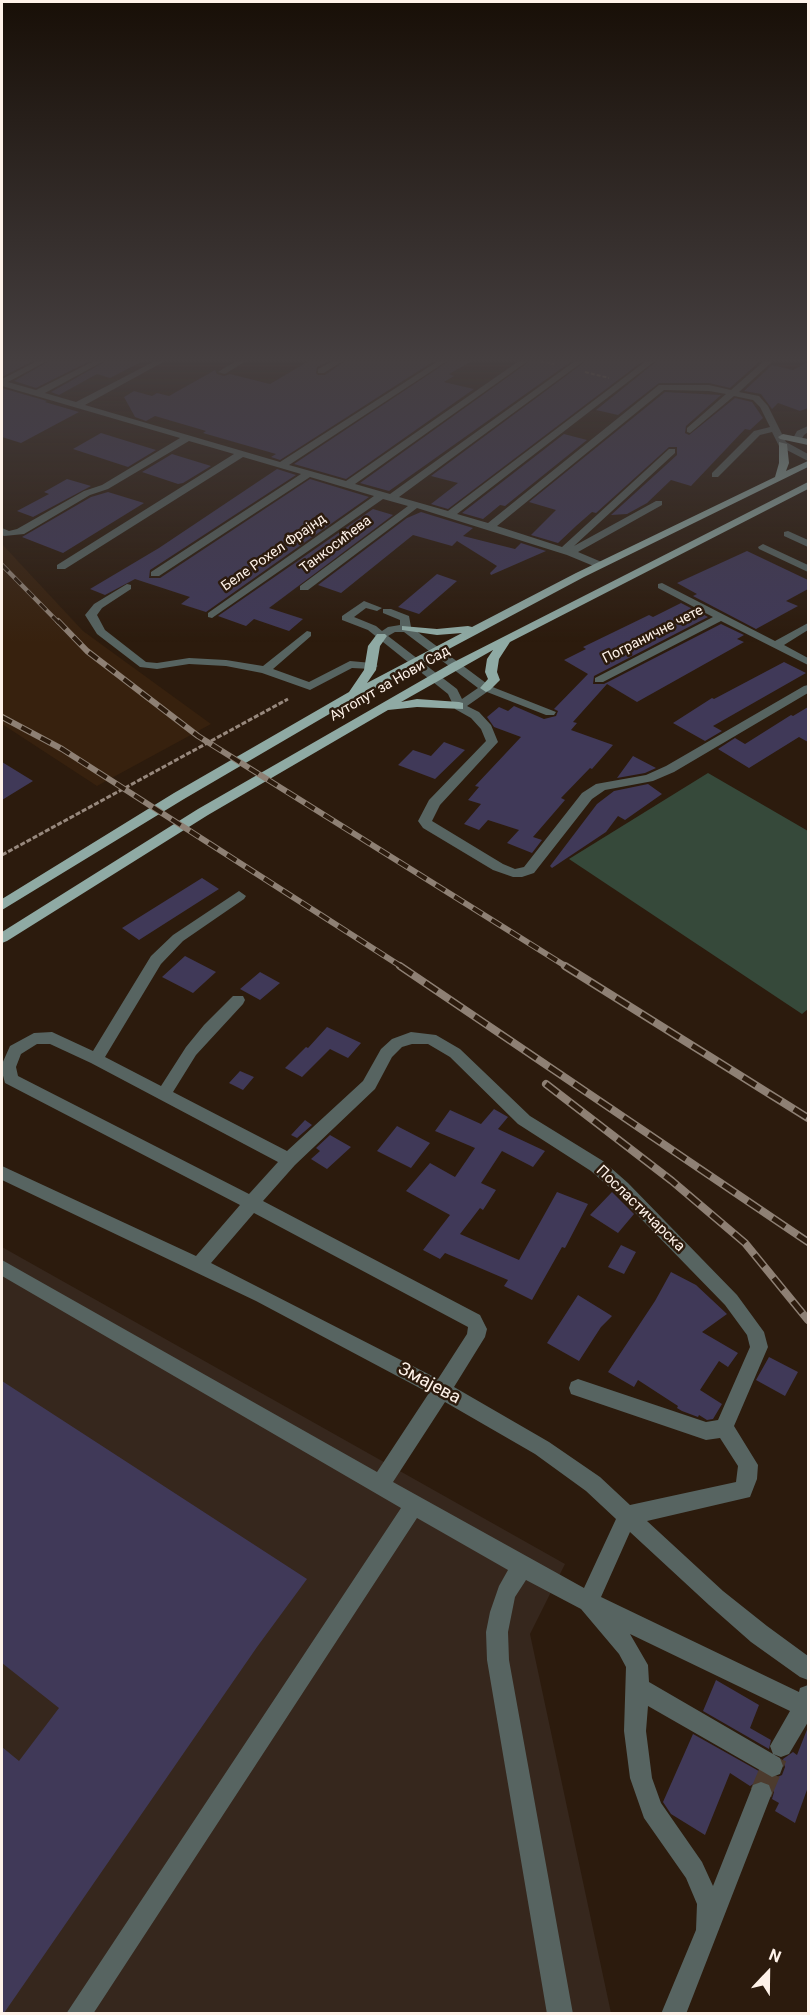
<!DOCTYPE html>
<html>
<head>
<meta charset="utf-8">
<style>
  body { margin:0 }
  #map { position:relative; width:810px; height:2015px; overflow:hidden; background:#2c1b0d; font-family:Roboto,sans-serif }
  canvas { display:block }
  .frame { position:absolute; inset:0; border:3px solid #fef2e9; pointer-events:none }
  .north { position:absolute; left:738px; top:1943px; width:60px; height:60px; -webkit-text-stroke:4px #2c1b0d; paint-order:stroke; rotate:22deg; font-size:16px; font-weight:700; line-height:24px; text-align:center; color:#fef2e9 }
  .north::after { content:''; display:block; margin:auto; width:21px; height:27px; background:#fef2e9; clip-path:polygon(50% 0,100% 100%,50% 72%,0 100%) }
</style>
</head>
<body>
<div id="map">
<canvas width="810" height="2015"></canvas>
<div class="frame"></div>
<div class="north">N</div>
</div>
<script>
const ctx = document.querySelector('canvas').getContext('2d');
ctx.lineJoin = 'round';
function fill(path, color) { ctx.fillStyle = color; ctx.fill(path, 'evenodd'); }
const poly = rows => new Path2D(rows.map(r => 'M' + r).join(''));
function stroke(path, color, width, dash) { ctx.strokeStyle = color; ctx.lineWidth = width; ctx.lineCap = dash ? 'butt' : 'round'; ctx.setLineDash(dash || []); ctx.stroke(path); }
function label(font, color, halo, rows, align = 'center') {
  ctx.font = font + ' Roboto,sans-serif'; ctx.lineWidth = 5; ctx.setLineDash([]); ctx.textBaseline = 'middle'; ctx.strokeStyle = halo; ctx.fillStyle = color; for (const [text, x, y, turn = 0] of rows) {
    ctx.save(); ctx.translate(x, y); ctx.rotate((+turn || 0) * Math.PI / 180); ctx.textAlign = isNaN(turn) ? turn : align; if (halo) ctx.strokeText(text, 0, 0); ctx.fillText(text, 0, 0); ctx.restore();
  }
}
const commercial = poly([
  [2,1247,565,1564,530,1634,611,2013,2,2013]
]);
const built = poly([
  [2,544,83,631,211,724,97,786,2,724]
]);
const green = poly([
  [708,773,808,831,808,1009,802,1014,569,859]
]);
const building = poly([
  [2,361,33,361,2,377],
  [49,361,90,361,36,388,14,381],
  [106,361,143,361,110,378,97,374,59,395,51,392],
  [309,361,329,361,317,367,316,373,318,375,325,375,345,361,434,361,280,460,271,457,276,454,203,433,206,431,155,416,146,421,135,417,124,397,134,391,152,396,157,393,169,396,215,370,217,374,224,376,230,374,270,384],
  [449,361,472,361,449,374,454,376,444,382,474,389,346,479,294,464],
  [530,361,572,361,389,491,360,483],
  [586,361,643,361,448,509,431,504,458,483,431,476],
  [657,361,760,361,730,388,709,383,659,383,618,415,596,410],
  [808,362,808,408,800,411,778,403,772,409,761,394,744,391,772,365,793,370],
  [2,388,47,401,45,402,79,412,21,443,2,437],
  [665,392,721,395,686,426,685,433,689,435,735,398,752,402,763,418,750,430,745,429,691,486,671,480,647,503,627,514,611,515,677,455,677,447,669,447,596,513,592,512,576,526,558,543,531,535,556,510,529,502],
  [101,433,156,450,128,467,73,449],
  [564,434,587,440,505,506,500,505,483,519,462,513],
  [172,454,211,466,183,483,178,484,142,472],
  [277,469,296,475,150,570,149,578,160,578,310,479,369,497,206,612,181,604,190,597,135,579,105,595,90,589,159,548],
  [67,479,91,486,33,517,17,511,49,494,44,492],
  [108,492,144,503,63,553,22,537,91,497],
  [373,509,393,515,269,608,303,619,289,631,254,619,246,626,218,616],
  [421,512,473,528,463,536,515,549,521,543,546,551,491,575,490,573,497,566,457,541,452,546,413,535,341,593,318,585,407,518],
  [747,551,808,580,808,589,786,601,798,606,756,629,693,596,697,594,677,583],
  [437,574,457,581,419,614,398,607],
  [681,603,708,617,594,676,593,684,604,684,721,624,744,635,737,639,744,642,637,702,607,684,573,722,577,723,571,730,613,745,592,769,590,768,561,798,565,800,533,837,542,840,532,853,507,843,519,830,488,820,479,830,464,824,481,804,468,800,479,787,475,786,521,737,494,727,487,717,499,707,508,711,514,706,544,719,556,716,558,711,554,709,588,674,564,660,586,649,583,647,649,615,653,617],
  [784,662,806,673,713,726,722,731,705,741,673,723,712,698,714,699],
  [808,707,808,742,799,737,749,768,718,749,735,738,745,744,791,715,793,716],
  [444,742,465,750,435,779,398,765,413,750,431,756],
  [633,756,656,768,645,773,617,778],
  [2,762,33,781,2,800],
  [648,784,662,794,625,820,618,816,606,832,552,868,550,866,597,804,614,791],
  [202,878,219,889,139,940,122,928],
  [185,956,216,972,193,993,162,977],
  [260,972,280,983,260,1000,240,989],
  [327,1027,361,1043,348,1058,330,1049,302,1077,285,1068,306,1047,308,1048],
  [240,1071,254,1077,243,1090,229,1083],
  [494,1109,508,1117,498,1129,545,1151,533,1167,502,1151,481,1183,496,1190,483,1210,480,1208,460,1234,519,1260,557,1192,588,1204,565,1248,562,1247,532,1300,504,1286,508,1280,445,1253,440,1259,423,1250,450,1215,406,1191,430,1163,455,1177,475,1148,435,1131,450,1110,481,1124],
  [305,1120,312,1125,297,1138,291,1135],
  [397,1126,430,1143,411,1168,377,1151],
  [330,1135,351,1147,327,1169,311,1159,320,1151,316,1148],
  [612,1192,634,1214,618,1233,590,1215],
  [621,1245,636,1252,624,1274,608,1267],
  [671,1272,696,1285,727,1314,702,1332,738,1353,728,1367,719,1361,700,1390,722,1404,713,1419,707,1420,699,1415,698,1417,682,1411,677,1408,678,1406,638,1380,634,1387,608,1372,655,1301],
  [578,1295,612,1316,601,1327,579,1361,547,1343],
  [769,1357,798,1372,785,1396,756,1380],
  [2,1381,307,1579,257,1647,4,2013,2,2013,2,1747,19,1761,59,1708,2,1663],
  [716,1680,759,1705,750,1728,771,1740,769,1749,703,1711],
  [808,1727,808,1787,795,1823,775,1811,779,1803,772,1799,774,1792,770,1783,760,1780,750,1786,730,1773,705,1835,671,1814,663,1802,693,1734,773,1779,782,1775,785,1767,783,1759,793,1752,797,1755]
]);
const minorTunnel = poly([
  [761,1793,776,1757]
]);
const pathFar1 = poly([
  [540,361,554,364],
  [585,372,609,378]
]);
const path = poly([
  [2,855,288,699]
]);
const minor = poly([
  [37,361,47,361,8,382,36,390,94,361,104,361,45,393,76,402,155,361,165,361,85,405,280,462,438,361,447,361,289,465,346,481,519,361,528,361,355,484,390,494,575,361,584,361,399,497,448,511,646,361,655,361,457,514,488,523,659,385,709,385,731,390,764,361,773,361,739,392,759,396,768,406,786,442,808,454,808,461,779,446,772,432,760,435,718,477,712,477,712,473,754,431,770,427,760,407,753,400,734,396,690,433,687,432,687,428,726,394,709,391,664,390,497,526,562,547,669,449,675,449,675,453,574,546,656,501,662,501,662,505,578,552,604,563,604,567,596,567,567,555,417,508,308,590,300,590,300,586,408,506,383,499,212,618,208,617,208,613,374,496,310,477,159,576,151,576,151,572,301,474,243,457,65,569,57,569,57,565,234,454,189,441,108,489,90,495,24,534,4,536,2,535,2,528,9,531,17,529,84,491,102,485,180,438,2,386,2,379,37,361],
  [236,361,246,361,225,374,218,372,236,361],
  [333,361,343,361,324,373,318,373,318,369,333,361],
  [808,426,808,432,804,435,800,442,794,442,792,440,797,431,808,426],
  [788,531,808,540,808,547,784,536,784,532,788,531],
  [763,544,808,565,808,572,759,549,758,547,763,544],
  [662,583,775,641,808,623,808,630,784,645,808,658,808,665,721,621,603,682,595,682,595,678,713,617,658,588,658,584,662,583],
  [127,584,131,585,131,589,102,608,97,615,105,630,146,662,157,663,189,658,226,660,263,666,307,631,311,632,311,636,273,669,309,682,350,661,372,663,378,666,372,669,352,668,310,690,262,673,226,666,189,664,157,669,140,667,97,634,85,615,94,604,127,584],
  [364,601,382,608,377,611,366,608,354,617,376,626,382,631,388,627,400,625,400,620,383,613,383,609,391,609,409,616,411,627,490,686,556,712,554,715,546,715,487,692,467,706,479,712,491,725,498,742,440,805,432,821,503,864,515,869,524,867,582,793,596,784,646,775,666,766,804,686,808,685,808,693,674,772,653,781,605,790,592,799,534,873,522,877,513,877,493,870,423,828,418,821,429,800,486,741,481,729,471,718,455,709,448,694,368,630,342,620,342,616,364,601],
  [395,632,404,632,478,688,462,699,457,689,388,636,395,632],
  [239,891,246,896,244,899,183,941,161,964,105,1057,161,1086,186,1047,204,1025,233,996,243,996,245,1000,243,1004,196,1055,173,1092,287,1151,363,1081,381,1049,392,1039,411,1032,436,1035,460,1049,530,1116,603,1161,628,1183,737,1295,764,1332,768,1347,734,1426,758,1465,757,1479,750,1497,647,1521,723,1591,767,1626,808,1656,808,1680,800,1677,751,1642,709,1605,630,1532,601,1597,799,1692,800,1688,808,1685,808,1722,789,1754,781,1757,773,1754,780,1758,783,1766,780,1774,772,1777,648,1706,646,1731,652,1778,661,1803,702,1862,713,1886,753,1785,761,1782,769,1785,772,1793,686,2014,661,2014,696,1930,697,1904,686,1878,644,1818,630,1778,624,1731,626,1667,619,1654,581,1609,526,1580,515,1597,508,1632,509,1660,573,2014,547,2014,487,1660,486,1632,490,1612,499,1586,508,1570,417,1518,93,2014,66,2014,401,1508,2,1276,2,1260,377,1472,429,1393,256,1301,2,1180,2,1166,196,1256,240,1205,5,1083,2,1072,2,1064,10,1046,34,1033,52,1032,93,1051,151,956,173,935,239,891],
  [37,1044,50,1044,91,1063,278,1162,249,1194,18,1076,16,1067,21,1054,37,1044],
  [412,1044,428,1044,450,1057,518,1124,591,1171,616,1193,725,1305,747,1335,750,1347,718,1420,706,1422,578,1379,571,1382,569,1388,571,1394,706,1440,720,1438,738,1466,736,1482,630,1505,600,1477,549,1442,454,1387,485,1337,487,1329,480,1315,263,1201,295,1165,375,1089,392,1057,402,1047,412,1044],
  [254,1213,468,1327,467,1334,438,1379,211,1263,254,1213],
  [445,1402,535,1454,586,1491,616,1519,584,1588,393,1482,445,1402],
  [630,1634,790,1711,770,1746,773,1754,649,1682,648,1665,630,1634]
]);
const major = poly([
  [783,434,808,439,808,445,780,439,778,437,783,434],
  [779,442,787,444,789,463,786,471,808,461,808,467,584,577,355,699,184,799,2,910,2,899,174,793,349,692,364,670,368,646,377,634,385,634,387,636,380,646,376,670,367,683,462,633,437,635,402,630,402,626,437,629,468,626,472,627,576,573,775,477,779,463,779,442],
  [808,482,808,489,510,642,499,659,497,672,500,680,490,690,486,692,480,688,488,679,485,672,487,659,493,650,401,702,417,699,459,702,463,703,463,709,417,707,388,710,208,815,7,941,2,943,2,932,198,809,452,663,808,482]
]);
const railFar2 = poly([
  [2,565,59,623]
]);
const railFar1 = poly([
  [58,621,87,651,198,736,567,967],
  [2,717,62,749,402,967]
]);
const rail = poly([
  [400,966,808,1242],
  [565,966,808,1118],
  [546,1084,672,1181,745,1243,808,1320]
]);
const farStreetnames = [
  ["Танкосићева",336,545,-37],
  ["Беле Рохел Фрајнд",274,553,-35],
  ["Пограничне чете",653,635,-27],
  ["Аутопут за Нови Сад",390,684,-30]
];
const streetNames = [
  ["Посластичарска",640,1209,44]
];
const nearStreetnames = [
  ["Змајева",429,1384,28]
];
fill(commercial, '#36271d');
fill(built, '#37210e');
fill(green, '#36493a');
fill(building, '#403958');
stroke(minorTunnel, '#4c3b2e', 22, [22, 11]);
stroke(pathFar1, '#97887d', 2, [4, 2]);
stroke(path, '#97887d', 3, [5, 2]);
fill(minor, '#576461');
fill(major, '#8faaa4');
stroke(railFar2, '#8e8074', 4.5);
stroke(railFar1, '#8e8074', 6);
stroke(rail, '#8e8074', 8);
stroke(railFar2, '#2c1b0d', 3, [9]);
stroke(railFar1, '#2c1b0d', 4, [11]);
stroke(rail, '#2c1b0d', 5, [15]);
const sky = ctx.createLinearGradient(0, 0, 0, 643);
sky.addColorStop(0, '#180f07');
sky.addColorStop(0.56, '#453f40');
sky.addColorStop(1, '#453f4000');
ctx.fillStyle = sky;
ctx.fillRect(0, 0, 810, 643);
label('14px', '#fef2e9', '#2c1b0d', farStreetnames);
label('15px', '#fef2e9', '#2c1b0d', streetNames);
label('18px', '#fef2e9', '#2c1b0d', nearStreetnames);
</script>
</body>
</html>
